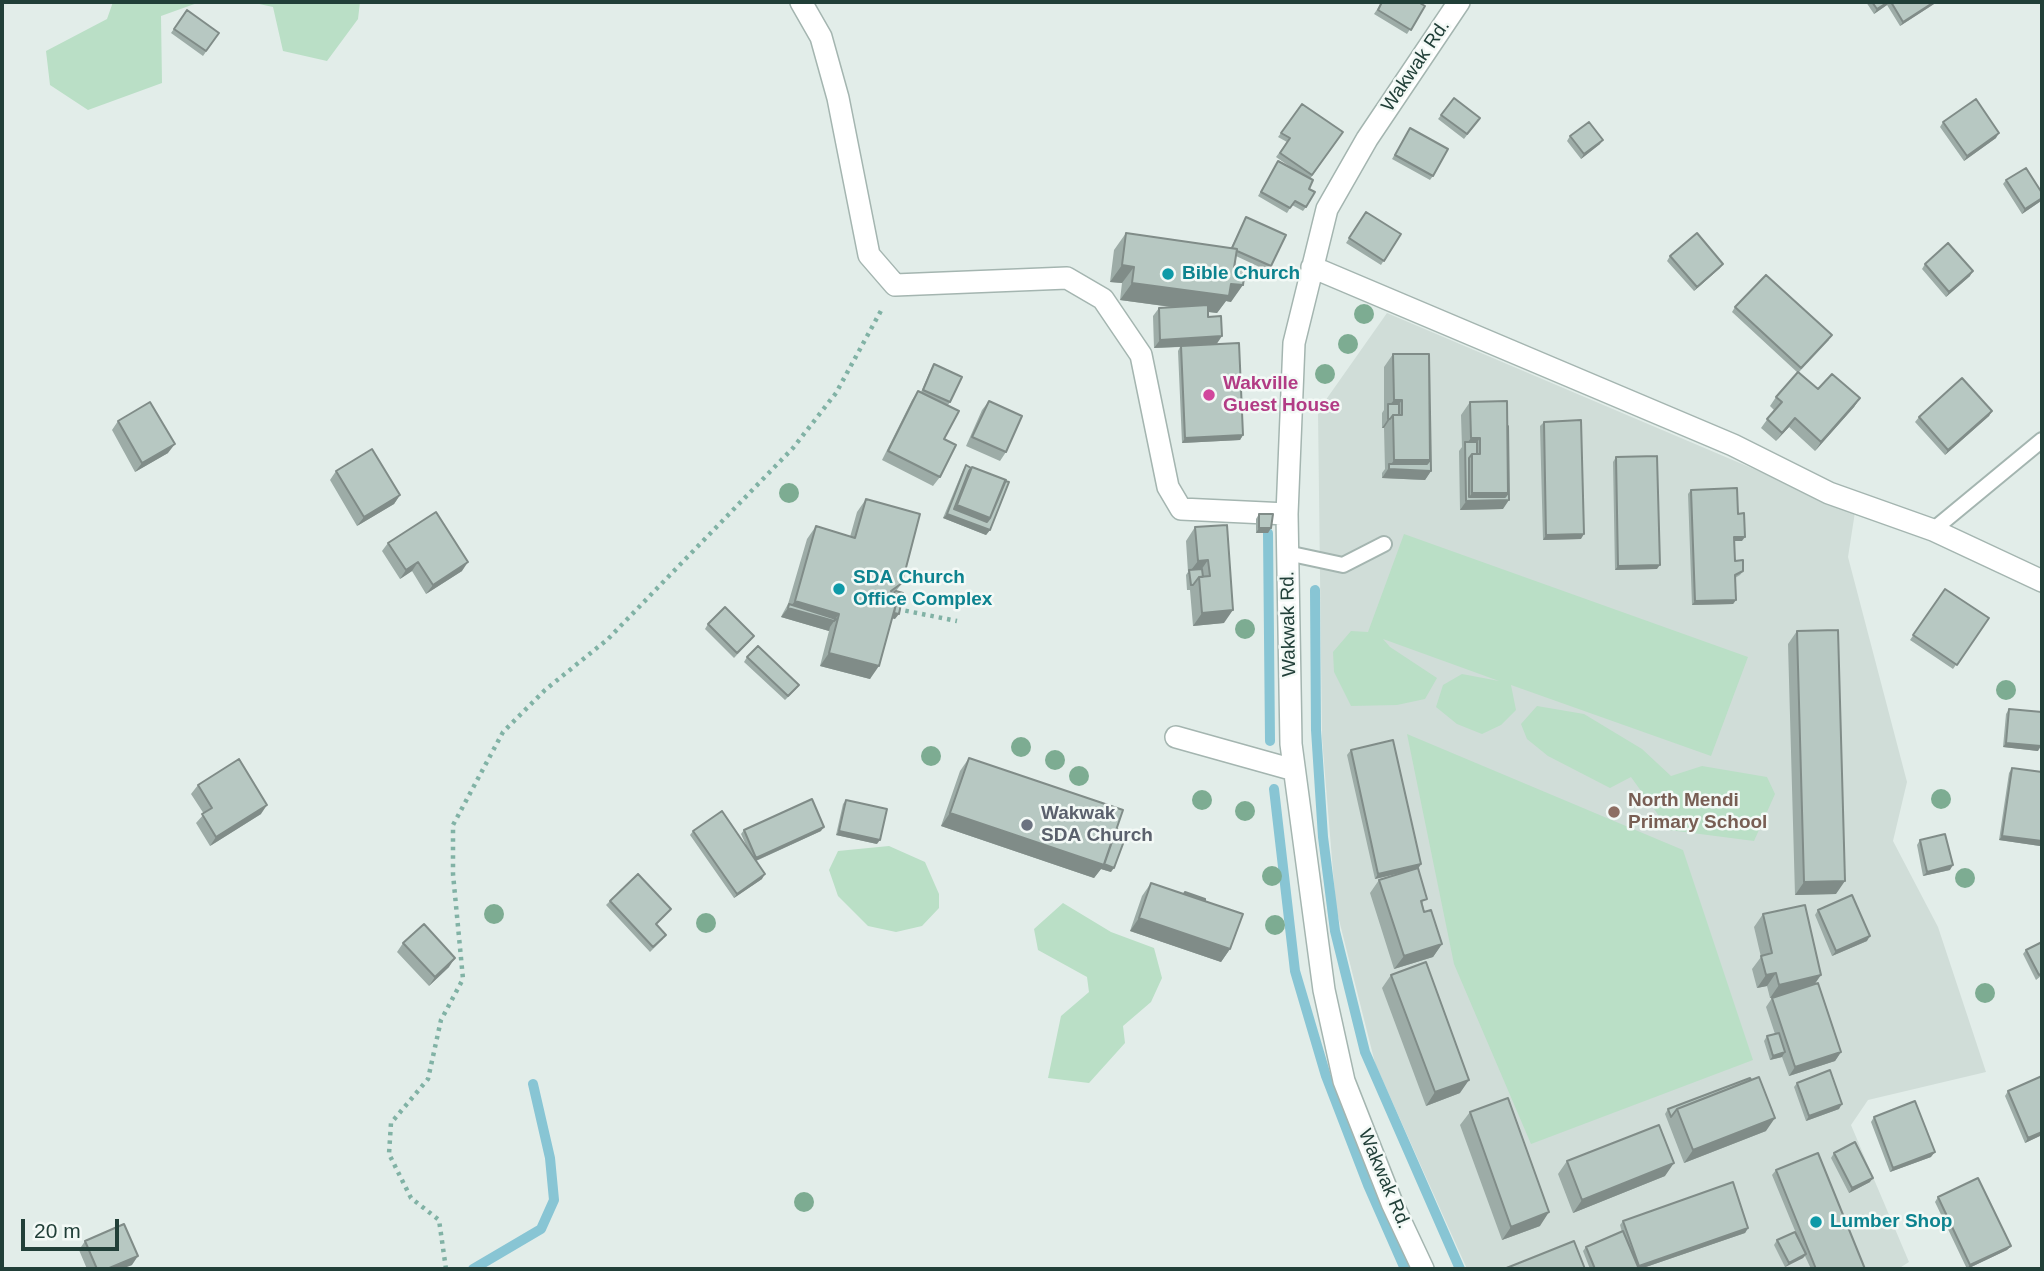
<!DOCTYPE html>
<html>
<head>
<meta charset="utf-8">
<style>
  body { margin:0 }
  #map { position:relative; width:2044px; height:1271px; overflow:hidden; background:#e2ede9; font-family:Helvetica,sans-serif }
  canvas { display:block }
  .frame { position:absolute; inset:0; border:4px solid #213f38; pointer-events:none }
  .scale { position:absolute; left:21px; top:1219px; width:98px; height:32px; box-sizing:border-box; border:4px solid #213f38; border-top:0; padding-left:9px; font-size:21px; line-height:24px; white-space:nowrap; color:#213f38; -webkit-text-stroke:5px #f3f9f6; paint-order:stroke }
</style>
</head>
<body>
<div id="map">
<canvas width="2044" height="1271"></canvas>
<div class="frame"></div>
<div class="scale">20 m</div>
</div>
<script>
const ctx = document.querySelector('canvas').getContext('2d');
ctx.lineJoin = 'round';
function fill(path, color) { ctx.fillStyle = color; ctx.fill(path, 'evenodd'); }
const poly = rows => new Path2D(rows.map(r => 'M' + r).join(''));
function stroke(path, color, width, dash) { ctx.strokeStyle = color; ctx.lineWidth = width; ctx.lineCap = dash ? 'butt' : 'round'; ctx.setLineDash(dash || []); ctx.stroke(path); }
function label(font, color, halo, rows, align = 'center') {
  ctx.font = font + ' Helvetica,sans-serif'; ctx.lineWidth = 5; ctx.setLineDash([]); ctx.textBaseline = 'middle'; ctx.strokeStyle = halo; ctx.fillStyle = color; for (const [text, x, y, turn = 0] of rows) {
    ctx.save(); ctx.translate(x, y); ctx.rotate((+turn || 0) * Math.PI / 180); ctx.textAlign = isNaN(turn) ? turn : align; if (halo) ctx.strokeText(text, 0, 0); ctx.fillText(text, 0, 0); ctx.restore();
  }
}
const built = poly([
  [1387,313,1855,512,1848,557,1907,782,1893,841,1938,927,1986,1072,1868,1100,1851,1125,1909,1262,1898,1269,1467,1269,1375,1063,1336,908,1322,738,1318,411]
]);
const green = poly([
  [113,2,200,2,161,16,162,83,88,110,50,85,46,51,107,19],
  [250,2,360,2,358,19,327,61,283,51,273,7],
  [1404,534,1748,657,1711,756,1511,685,1516,710,1501,725,1482,734,1457,724,1436,707,1443,685,1462,674,1499,681,1383,639,1390,647,1437,678,1425,699,1397,705,1351,706,1334,672,1333,652,1351,631,1368,632],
  [1537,706,1584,714,1642,749,1671,776,1702,766,1767,777,1775,794,1754,841,1669,830,1631,777,1610,788,1548,756,1527,739,1521,724],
  [1407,734,1683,850,1753,1060,1531,1144,1454,964],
  [889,846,925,862,939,894,939,908,922,926,896,932,868,926,838,896,829,870,838,851],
  [1063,903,1111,932,1154,948,1162,978,1151,1002,1123,1026,1125,1043,1089,1083,1048,1078,1061,1016,1089,992,1087,977,1038,950,1034,929]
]);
const stream = poly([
  [1268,533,1270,741],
  [1315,590,1316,730,1323,837,1335,931,1365,1052,1460,1269],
  [1274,789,1295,971,1326,1076,1368,1185,1405,1269],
  [473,1269,541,1229,554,1200,550,1158,533,1084]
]);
const path = poly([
  [897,609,957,621],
  [446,1269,439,1220,411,1198,389,1154,391,1123,428,1079,441,1020,463,979,453,874,453,825,503,732,545,690,608,639,793,448,836,393,883,307]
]);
const lane = poly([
  [1933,530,2042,440],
  [1287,553,1343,565,1384,544]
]);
const street = poly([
  [801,2,821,37,838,98,869,255,895,285,1067,278,1103,299,1141,355,1168,487,1181,509,1287,514],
  [1312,267,1733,445,1829,493,1933,530,2042,581],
  [1176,737,1294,770],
  [1423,1269,1392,1203,1344,1081,1324,990,1291,744,1287,514,1294,343,1327,209,1367,139,1459,2]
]);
const trees = [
  [1364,314],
  [1348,344],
  [1325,374],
  [789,493],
  [1245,629],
  [2006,690],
  [1021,747],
  [931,756],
  [1055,760],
  [1079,776],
  [1941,799],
  [1202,800],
  [1245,811],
  [1272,876],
  [1965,878],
  [494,914],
  [706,923],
  [1275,925],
  [1985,993],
  [804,1202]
];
const wall = poly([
  [1382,2,1425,6,1407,34,1374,14],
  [1866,2,1936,2,1934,4,1900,26,1887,5,1874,14],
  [187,10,219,33,203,56,171,33],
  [1454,98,1480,118,1464,139,1438,119],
  [1302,104,1343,132,1310,179,1306,207,1303,211,1292,205,1287,213,1258,196,1278,161,1296,171,1276,157,1287,142,1278,137],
  [1943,122,1996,138,1964,161,1940,127],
  [1410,128,1433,176,1430,180,1392,159],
  [1570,136,1600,144,1581,159,1567,141],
  [2006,180,2041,201,2022,214,2003,184],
  [1366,212,1401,234,1381,265,1346,243],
  [1246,217,1271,266,1268,271,1236,256,1231,302,1226,301,1217,313,1208,312,1208,317,1243,435,1240,440,1182,443,1178,351,1180,347,1154,348,1153,316,1159,308,1171,307,1120,300,1122,283,1110,282,1114,250,1126,233,1231,248],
  [1670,256,1720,268,1694,291,1667,261],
  [1925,264,1970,276,1946,297,1922,269],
  [1735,307,1829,340,1799,372,1818,389,1860,398,1854,407,1815,451,1789,427,1776,441,1761,428,1774,410,1770,406,1776,397,1798,373,1732,312],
  [1393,354,1431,471,1425,480,1382,478,1382,473,1385,469,1384,428,1382,428,1382,413,1384,410,1384,367],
  [934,364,950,402,948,405,940,477,933,486,882,460,912,400,918,391,921,392,931,369],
  [989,401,1006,452,1000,461,966,446,982,410],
  [1470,402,1503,509,1460,510,1459,451,1462,447,1461,415],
  [1992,411,1989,416,1945,455,1915,422,1919,417],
  [118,421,168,453,135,472,112,430],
  [1544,422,1581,539,1543,540,1540,426],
  [1616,457,1657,569,1615,570,1613,462],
  [966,465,1005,481,990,530,986,535,943,518,963,470],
  [336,471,400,495,394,504,357,526,330,480],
  [1691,490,1738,514,1742,541,1734,541,1735,561,1743,571,1740,575,1735,578,1736,600,1733,604,1692,605,1688,494],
  [866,499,902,583,896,591,895,619,892,618,870,679,820,666,829,631,781,617,783,613,788,604,807,539,816,526,850,537,857,512],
  [1259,514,1271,528,1268,533,1256,533,1256,519],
  [1227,525,1224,623,1193,626,1190,590,1187,590,1186,575,1188,572,1186,541,1195,527],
  [388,543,462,571,426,594,412,571,400,579,382,551],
  [1945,589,1989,618,1953,669,1910,640],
  [708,624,751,640,734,658,705,629],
  [1797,631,1836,894,1795,895,1788,644],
  [747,657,796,689,785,700,744,662],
  [2009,709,2038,751,2003,747,2006,714],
  [1351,750,1418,869,1424,912,1442,944,1433,957,1394,969,1370,893,1379,880,1411,870,1375,879,1347,755],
  [969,758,1116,829,1111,872,1101,869,1094,878,941,826,960,771],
  [2012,768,2042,772,2042,843,2040,846,1999,840,2009,773],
  [198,785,261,814,210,846,196,823,204,814,191,794],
  [846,800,877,844,836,835,843,804],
  [744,830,821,831,756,861,762,879,734,898,690,835,693,831,746,845,741,834],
  [1920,840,1950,870,1923,876,1917,845],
  [1151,883,1205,901,1230,949,1221,962,1130,931,1142,896],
  [610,901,671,909,656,924,663,939,650,952,606,905],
  [1818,910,1867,941,1832,956,1815,915],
  [1763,914,1814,984,1841,1052,1835,1061,1789,1076,1782,1057,1770,1060,1764,1041,1767,1036,1775,1034,1766,1007,1772,998,1782,995,1770,998,1767,986,1757,988,1752,969,1761,957,1754,927],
  [2042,942,2042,978,2041,976,2036,980,2023,954,2026,950],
  [403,943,449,967,429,986,397,952],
  [1391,975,1460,1093,1426,1106,1382,988],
  [2042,1076,2042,1135,2025,1143,2005,1096,2008,1091],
  [1750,1078,1766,1131,1684,1163,1665,1114,1668,1109],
  [1797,1083,1839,1109,1806,1121,1794,1087],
  [1470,1112,1540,1226,1502,1240,1460,1125],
  [1874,1117,1931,1157,1890,1172,1871,1122],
  [1834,1153,1870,1182,1849,1193,1831,1158],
  [1567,1161,1665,1176,1573,1213,1558,1174],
  [1776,1170,1865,1269,1811,1269,1805,1256,1803,1258,1785,1267,1774,1245,1777,1240,1798,1238,1772,1175],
  [1938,1197,2011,1246,2007,1250,1967,1269,1935,1202],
  [1623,1221,1748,1228,1745,1233,1640,1269,1590,1269,1583,1251,1586,1247,1622,1232,1620,1225],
  [85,1241,132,1265,121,1269,87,1269,79,1250]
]);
const shadedWall = poly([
  [1889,2,1887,5,1874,14,1877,9],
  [1934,2,1936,2,1934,4,1900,26,1903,22],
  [1999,133,1996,138,1964,161,1967,156],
  [1603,140,1600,144,1581,159,1584,154],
  [2042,198,2041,201,2022,214,2025,209],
  [1723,264,1720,268,1694,291,1697,287],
  [1122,265,1134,267,1122,283,1110,282],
  [1973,271,1970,276,1946,297,1949,292],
  [1132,283,1231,284,1243,285,1231,302,1226,301,1217,313,1120,300],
  [1222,336,1216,345,1154,348,1160,340],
  [1860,398,1854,407,1815,451,1821,442],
  [1394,400,1402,400,1393,413,1388,407],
  [1992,411,1989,416,1945,455,1948,450],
  [1795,418,1789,427,1776,441,1782,433],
  [1388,419,1390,419,1384,428,1382,428],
  [1243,435,1240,440,1182,443,1185,438],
  [1471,438,1480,438,1471,451,1465,446],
  [175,444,168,453,135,472,142,463],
  [1394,460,1430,460,1431,471,1425,480,1382,478],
  [1472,493,1508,493,1509,500,1503,509,1460,510],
  [400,495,394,504,357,526,364,517],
  [957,505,990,518,984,527,951,514],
  [947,514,990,530,986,535,943,518],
  [1259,528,1271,528,1268,533,1256,533],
  [1584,534,1581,539,1543,540,1546,535],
  [1734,537,1745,537,1742,541,1731,541],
  [1208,560,1199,573,1188,574,1198,561],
  [418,562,412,571,400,579,406,570],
  [468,562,462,571,426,594,433,585],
  [1660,565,1657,569,1615,570,1618,566],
  [1736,600,1733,604,1692,605,1695,601],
  [795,601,839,614,830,627,829,631,781,617,788,608,789,608],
  [1233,610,1224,623,1193,626,1202,613],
  [890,612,899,614,895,619,887,617],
  [829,653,879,666,870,679,820,666],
  [2006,743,2041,746,2038,751,2003,747],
  [267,805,261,814,210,846,216,837],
  [950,813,1101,863,1114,868,1111,872,1101,869,1094,878,941,826],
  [824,827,821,831,753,862,756,858],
  [839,831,880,840,877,844,836,835],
  [2002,836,2042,841,2042,843,2040,846,1999,840],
  [1421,864,1418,869,1375,879,1378,874],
  [1953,865,1950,870,1923,876,1927,872],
  [765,874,762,879,734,898,737,894],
  [1845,881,1836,894,1795,895,1804,882],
  [1139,918,1230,949,1221,962,1130,931],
  [1870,936,1867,941,1832,956,1836,951],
  [1442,944,1433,957,1394,969,1404,956],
  [455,958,449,967,429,986,435,977],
  [1776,973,1767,986,1757,988,1766,975],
  [1821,975,1812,988,1770,998,1779,985],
  [1785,1052,1782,1057,1770,1060,1773,1056],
  [1841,1052,1835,1061,1789,1076,1795,1067],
  [1469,1080,1460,1093,1426,1106,1435,1092],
  [1842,1104,1839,1109,1806,1121,1809,1116],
  [1775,1118,1766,1131,1684,1163,1693,1150],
  [2042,1132,2042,1135,2025,1143,2028,1138],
  [1935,1152,1931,1157,1890,1172,1893,1168],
  [1674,1163,1665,1176,1573,1213,1582,1200],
  [1873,1178,1870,1182,1849,1193,1852,1188],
  [1549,1212,1540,1226,1502,1240,1511,1227],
  [1748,1228,1745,1233,1640,1269,1637,1269,1639,1266],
  [2011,1246,2007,1250,1967,1269,1970,1265],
  [1806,1254,1803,1258,1785,1267,1789,1263],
  [138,1256,132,1265,121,1269,107,1269]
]);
const building = poly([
  [1382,2,1418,2,1425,6,1411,30,1378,10,1382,2],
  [1872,2,1888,2,1877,9,1872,2],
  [1891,2,1934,2,1903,22,1891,2],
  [187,10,219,33,206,51,174,29,187,10],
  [1454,98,1480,118,1467,134,1441,115,1454,98],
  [1976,99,1999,133,1967,156,1943,122,1976,99],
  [1302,104,1343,132,1312,175,1280,153,1290,138,1281,133,1302,104],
  [1589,122,1603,140,1584,154,1570,136,1589,122],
  [1410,128,1448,149,1433,176,1395,155,1410,128],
  [1278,161,1313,180,1309,189,1315,192,1306,207,1295,201,1290,208,1261,192,1278,161],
  [2026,168,2042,193,2042,198,2025,209,2006,180,2026,168],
  [1366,212,1401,234,1384,261,1349,238,1366,212],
  [1246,217,1286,235,1271,266,1237,251,1237,249,1232,248,1246,217],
  [1126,233,1237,249,1234,268,1245,270,1243,285,1231,284,1229,296,1132,283,1134,267,1122,265,1126,233],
  [1697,233,1723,264,1697,287,1670,256,1697,233],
  [1948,243,1973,271,1949,292,1925,264,1948,243],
  [1766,275,1832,335,1801,368,1735,307,1766,275],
  [1208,305,1208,317,1221,316,1222,336,1160,340,1159,308,1208,305],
  [1239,343,1243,435,1185,438,1181,346,1239,343],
  [1393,354,1429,354,1430,460,1394,460,1393,415,1402,415,1402,400,1394,400,1393,354],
  [1429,354,1431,471,1389,469,1389,464,1427,464,1430,460,1429,354],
  [934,364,962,377,950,402,923,390,934,364],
  [1798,372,1818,389,1832,374,1860,398,1821,442,1795,418,1782,433,1767,419,1782,402,1776,397,1798,372],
  [1962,378,1992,411,1948,450,1919,417,1962,378],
  [918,391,959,411,944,439,956,445,940,477,888,451,918,391],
  [989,401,1022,416,1006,452,972,437,989,401],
  [1507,401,1508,493,1472,493,1472,454,1480,454,1480,438,1471,438,1470,402,1507,401],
  [150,402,175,444,142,463,118,421,150,402],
  [1388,404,1399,404,1399,415,1393,415,1390,419,1388,419,1388,404],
  [1581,420,1584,534,1546,535,1544,422,1581,420],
  [1508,426,1509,500,1466,501,1465,442,1477,442,1477,454,1472,454,1469,458,1469,497,1505,497,1508,493,1508,426],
  [372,449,400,495,364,517,336,471,372,449],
  [1657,456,1660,565,1618,566,1616,457,1657,456],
  [966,465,971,468,969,471,954,509,987,522,990,518,1005,481,1009,482,990,530,947,514,966,465],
  [972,467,1006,480,990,518,957,505,972,467],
  [1737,488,1738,514,1744,513,1745,537,1734,537,1735,561,1743,560,1743,571,1735,575,1736,600,1695,601,1691,490,1737,488],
  [866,499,920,514,902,583,891,591,896,604,879,666,829,653,839,614,795,601,816,526,855,538,866,499],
  [436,512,468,562,433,585,418,562,406,570,388,543,436,512],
  [1259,514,1273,514,1271,528,1259,528,1259,514],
  [1227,525,1233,610,1202,613,1199,577,1210,576,1208,560,1198,561,1195,527,1227,525],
  [1202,569,1203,577,1199,577,1193,585,1191,585,1189,570,1202,569],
  [1945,589,1989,618,1957,665,1913,635,1945,589],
  [896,591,903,593,899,614,894,613,896,604,892,594,896,591],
  [789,604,836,619,834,621,788,608,789,604],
  [725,607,754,636,737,653,708,624,725,607],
  [1838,630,1845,881,1804,882,1797,631,1838,630],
  [758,646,799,685,788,696,747,657,758,646],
  [2009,709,2042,712,2041,746,2006,743,2009,709],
  [1393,740,1421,864,1378,874,1351,750,1393,740],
  [969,758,1123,810,1104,865,950,813,969,758],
  [239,759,267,805,216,837,202,814,212,808,198,785,239,759],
  [2012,768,2042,772,2042,841,2002,836,2012,768],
  [812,799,824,827,756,858,744,830,812,799],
  [846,800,887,809,880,840,839,831,846,800],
  [722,811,765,874,737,894,693,831,722,811],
  [1116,829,1127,833,1114,868,1104,864,1116,829],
  [1945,834,1953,865,1927,872,1920,840,1945,834],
  [1418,868,1427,899,1421,901,1424,912,1431,910,1442,944,1404,956,1379,880,1418,868],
  [638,874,671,909,656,924,666,935,653,947,610,901,638,874],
  [1151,883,1243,914,1230,949,1139,918,1151,883],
  [1185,892,1205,899,1205,901,1184,894,1185,892],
  [1852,895,1870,936,1836,951,1818,910,1852,895],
  [1805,905,1821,975,1779,985,1776,973,1766,975,1761,956,1772,953,1763,914,1805,905],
  [424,924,455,958,435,977,403,943,424,924],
  [2042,942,2042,973,2039,975,2026,950,2042,942],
  [1426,962,1469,1080,1435,1092,1391,975,1426,962],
  [1818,983,1841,1052,1795,1067,1772,998,1818,983],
  [1779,1033,1785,1052,1773,1056,1767,1036,1779,1033],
  [1830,1070,1842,1104,1809,1116,1797,1083,1830,1070],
  [2042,1076,2042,1132,2028,1138,2008,1091,2042,1076],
  [1759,1077,1775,1118,1693,1150,1677,1109,1759,1077],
  [1750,1078,1751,1080,1677,1109,1671,1117,1668,1109,1750,1078],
  [1508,1098,1549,1212,1511,1227,1470,1112,1508,1098],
  [1915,1101,1935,1152,1893,1168,1874,1117,1915,1101],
  [1659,1125,1674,1163,1582,1200,1567,1161,1659,1125],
  [1855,1142,1873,1178,1852,1188,1834,1153,1855,1142],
  [1818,1153,1865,1269,1816,1269,1776,1170,1818,1153],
  [1978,1178,2011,1246,1970,1265,1938,1197,1978,1178],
  [1733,1182,1748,1228,1639,1266,1623,1221,1733,1182],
  [124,1224,138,1256,107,1269,97,1269,85,1241,124,1224],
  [1623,1231,1639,1269,1595,1269,1586,1247,1623,1231],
  [1795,1232,1806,1254,1789,1263,1777,1240,1795,1232],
  [1574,1241,1585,1269,1504,1269,1574,1241]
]);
const markers = [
  [1168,274,7,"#0f9aa8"],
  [1209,395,7,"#d1479c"],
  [839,589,7,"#0f9aa8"],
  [1614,812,7,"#8d6e63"],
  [1027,825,7,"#6b7280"],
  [1816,1222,7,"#0f9aa8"]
];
const streetNames = [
  ["Wakwak Rd.",1416,66,-56],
  ["Wakwak Rd.",1289,624,-91],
  ["Wakwak Rd.",1384,1179,67]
];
const cultureNames = [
  ["Bible Church",1182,274],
  ["SDA Church",853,578],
  ["Office Complex",853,600],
  ["Lumber Shop",1830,1222]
];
const hotelNames = [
  ["Wakville",1223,384],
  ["Guest House",1223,406]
];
const educationNames = [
  ["North Mendi",1628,801],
  ["Primary School",1628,823]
];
const worshipNames = [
  ["Wakwak",1041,814],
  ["SDA Church",1041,836]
];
fill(built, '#d0ddd8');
fill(green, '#badfc6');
stroke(stream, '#88c5d4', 10);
stroke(lane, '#a4b5b0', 18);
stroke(street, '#a4b5b0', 24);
stroke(path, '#81b2a5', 4.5, [3.5, 5]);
stroke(lane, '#fff', 14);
stroke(street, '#fff', 21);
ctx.fillStyle = '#7dac92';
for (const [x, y] of trees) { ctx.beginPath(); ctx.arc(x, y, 10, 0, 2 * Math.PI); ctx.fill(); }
fill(wall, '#9daca7');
fill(shadedWall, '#808c88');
fill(building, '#b7c8c2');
stroke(building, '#808c88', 2);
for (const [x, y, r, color] of markers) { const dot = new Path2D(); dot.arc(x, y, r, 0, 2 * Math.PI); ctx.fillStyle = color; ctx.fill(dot); stroke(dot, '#f3f9f6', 2.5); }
label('19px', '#213f38', '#f3f9f6', streetNames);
label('bold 19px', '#0d838f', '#f3f9f6', cultureNames, 'left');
label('bold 19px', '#b23c85', '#f3f9f6', hotelNames, 'left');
label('bold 19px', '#785e54', '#f3f9f6', educationNames, 'left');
label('bold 19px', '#5b616d', '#f3f9f6', worshipNames, 'left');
</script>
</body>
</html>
